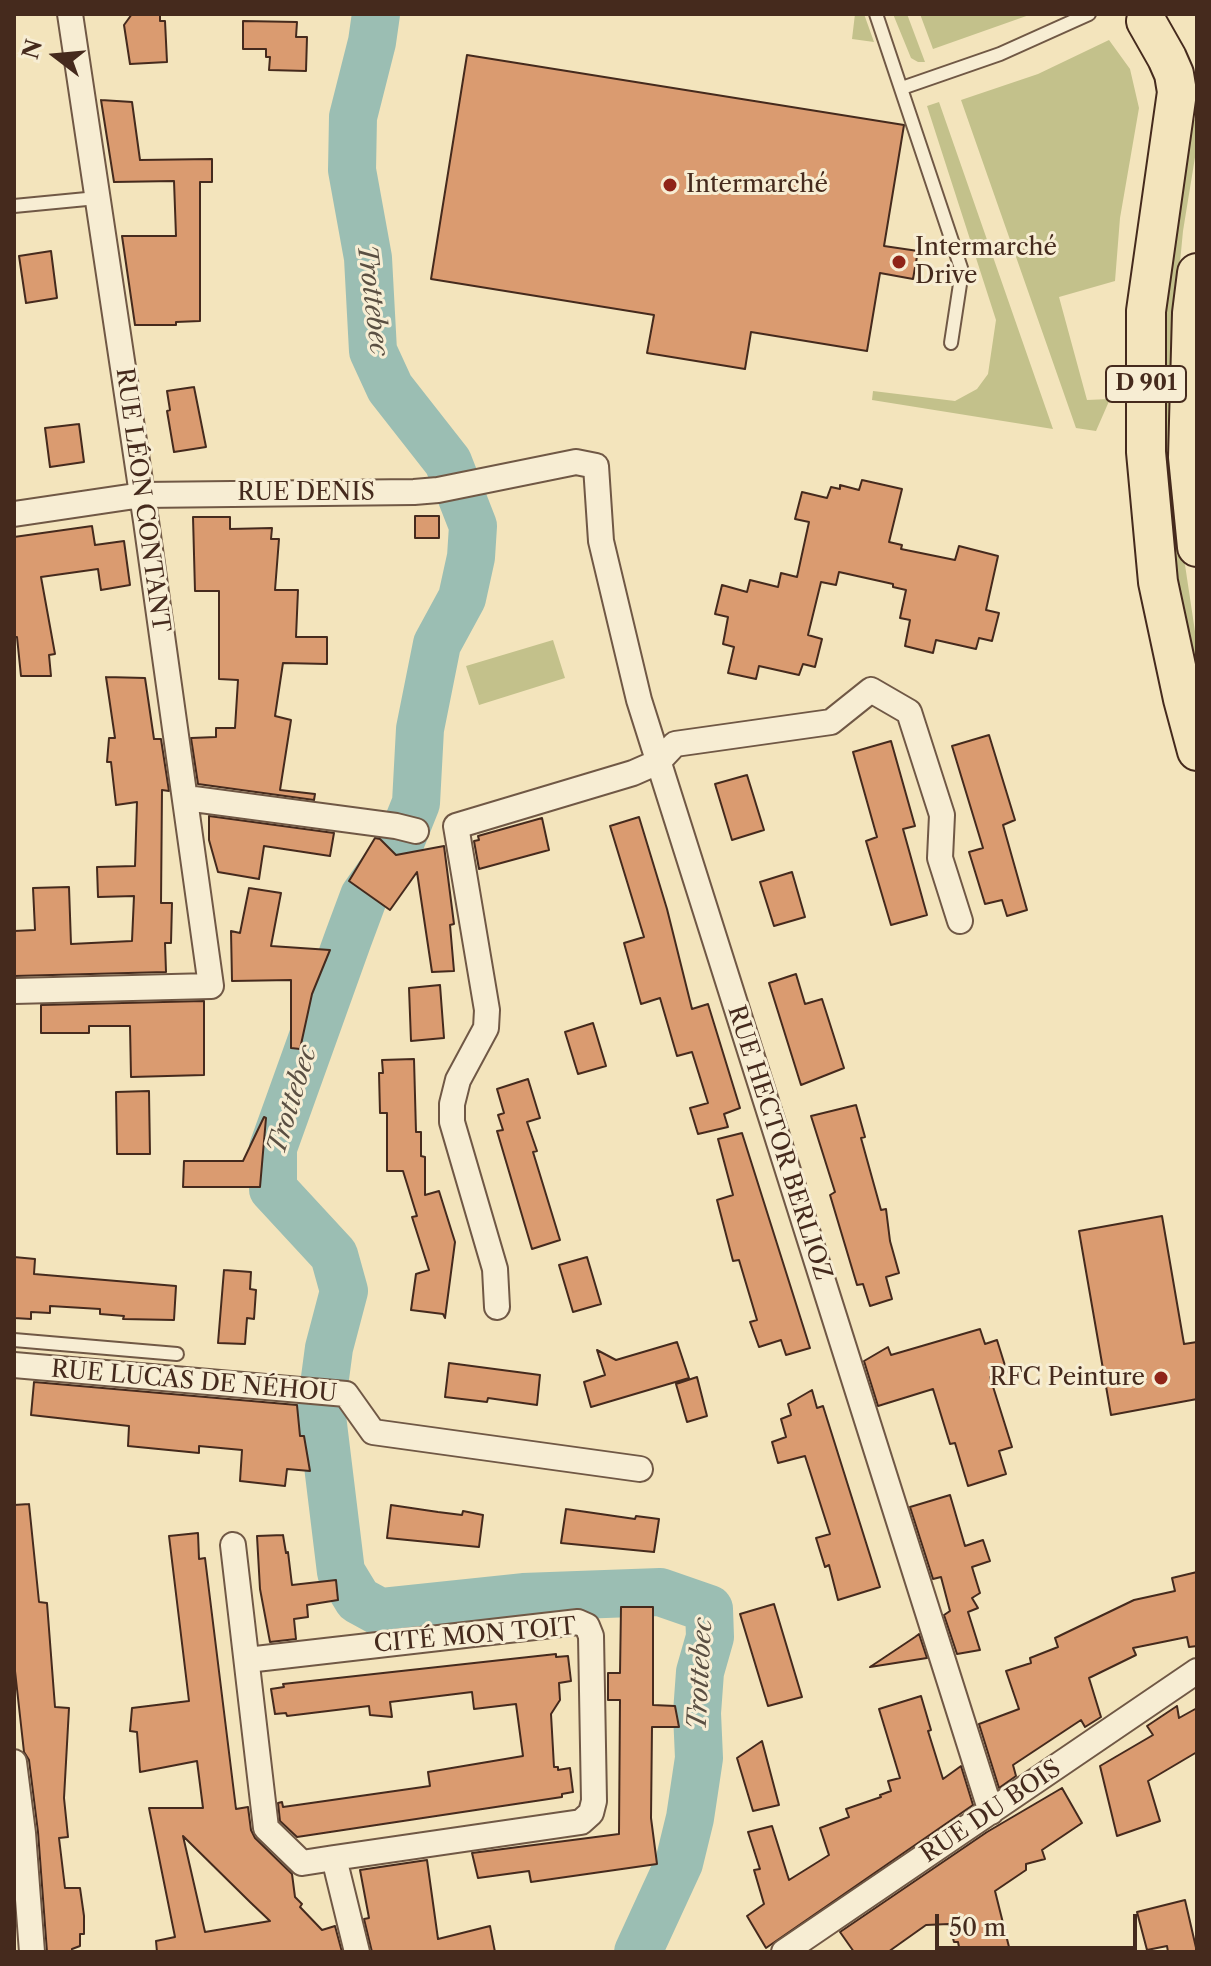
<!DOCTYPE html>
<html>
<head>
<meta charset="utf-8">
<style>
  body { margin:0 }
  #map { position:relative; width:1211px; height:1966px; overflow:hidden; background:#f3e4bc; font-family:"Libre Caslon Text",serif }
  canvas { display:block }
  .frame { position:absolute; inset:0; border:16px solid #452a1d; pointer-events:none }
  .north { position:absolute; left:16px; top:16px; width:80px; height:80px; -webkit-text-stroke:6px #f7edd3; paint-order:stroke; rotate:286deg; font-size:22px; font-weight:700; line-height:32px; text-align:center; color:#452a1d }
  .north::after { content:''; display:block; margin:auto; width:28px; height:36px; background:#452a1d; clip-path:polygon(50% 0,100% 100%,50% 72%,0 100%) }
  .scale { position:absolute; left:935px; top:1914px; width:202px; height:36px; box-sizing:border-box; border:4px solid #452a1d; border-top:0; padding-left:10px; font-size:24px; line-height:28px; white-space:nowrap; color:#452a1d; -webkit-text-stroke:6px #f7edd3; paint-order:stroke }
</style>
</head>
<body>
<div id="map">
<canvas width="1211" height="1966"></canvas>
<div class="frame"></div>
<div class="north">N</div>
<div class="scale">50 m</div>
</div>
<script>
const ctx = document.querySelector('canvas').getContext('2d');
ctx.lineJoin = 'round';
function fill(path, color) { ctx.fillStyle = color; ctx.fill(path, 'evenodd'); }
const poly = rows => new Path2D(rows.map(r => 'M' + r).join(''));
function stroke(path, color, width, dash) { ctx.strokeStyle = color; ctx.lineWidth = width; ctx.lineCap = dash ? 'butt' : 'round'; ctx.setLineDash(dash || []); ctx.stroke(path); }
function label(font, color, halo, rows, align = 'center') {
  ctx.font = font + ' "Libre Caslon Text",serif'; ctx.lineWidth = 6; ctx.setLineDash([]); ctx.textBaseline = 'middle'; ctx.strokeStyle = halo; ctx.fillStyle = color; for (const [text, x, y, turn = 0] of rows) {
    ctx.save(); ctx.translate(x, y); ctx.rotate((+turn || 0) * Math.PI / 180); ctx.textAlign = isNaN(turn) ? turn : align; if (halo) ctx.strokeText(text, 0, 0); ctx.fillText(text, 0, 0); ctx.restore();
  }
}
const green = poly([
  [855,14,864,14,874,42,852,39],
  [893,14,907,14,925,62,918,62,911,58],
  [920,14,1032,14,933,49],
  [1109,40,1130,69,1139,108,1120,218,1115,281,1059,297,1087,400,1110,399,1096,431,1076,428,961,100,1038,74],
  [939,102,1053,429,872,400,873,391,955,401,977,389,988,374,996,320,927,106],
  [1187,118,1197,120,1197,145,1183,231,1176,304,1178,518,1197,645,1197,695,1180,619,1164,487,1162,288],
  [553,640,565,678,479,705,466,666]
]);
const river = poly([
  [376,14,372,42,353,117,352,170,368,258,373,351,390,388,448,462,473,526,471,557,462,598,437,644,420,729,416,803,398,848,364,896,348,939,273,1148,273,1189,334,1255,344,1291,329,1348,321,1408,341,1572,358,1600,380,1612,523,1597,660,1592,709,1609,710,1637,700,1672,697,1713,699,1758,690,1818,679,1863,638,1952]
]);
const building = poly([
  [132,14,160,14,160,21,165,21,167,62,130,64,124,25,132,14],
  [243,21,297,22,296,37,307,37,306,71,269,70,270,57,266,57,266,49,243,49,243,21],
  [467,55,904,125,884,246,918,251,913,279,880,273,867,351,751,332,745,369,647,353,654,315,431,279,467,55],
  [101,100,132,102,140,160,212,159,212,182,200,182,200,321,176,322,176,325,135,325,122,236,176,236,174,181,114,182,101,100],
  [51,251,57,298,26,303,19,256,51,251],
  [194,387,206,447,174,452,167,411,170,410,167,391,194,387],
  [79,424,84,462,50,467,45,428,79,424],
  [862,480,902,489,889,542,902,545,901,549,955,560,959,546,998,556,986,610,999,613,992,641,979,638,976,649,936,640,933,653,905,646,910,620,900,618,906,590,893,587,893,584,839,572,836,585,821,582,808,635,822,639,815,667,803,664,799,675,759,666,756,679,728,673,734,647,723,644,728,617,715,614,722,585,747,592,750,580,778,587,781,573,797,577,809,522,795,519,802,492,827,498,831,487,840,489,840,485,859,490,862,480],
  [415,516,439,516,439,538,415,538,415,516],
  [193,517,230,517,230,529,272,528,271,539,279,539,275,590,298,590,296,637,327,637,327,664,283,663,275,716,291,720,280,790,315,794,314,800,198,784,191,738,216,737,216,728,235,728,238,680,219,679,219,591,195,591,193,517],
  [92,526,95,545,124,541,130,585,101,590,98,569,41,577,55,654,49,655,51,676,21,676,17,637,14,637,14,537,92,526],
  [106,677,145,678,154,739,161,739,169,791,162,790,161,903,172,903,171,943,165,943,166,972,14,976,14,931,35,930,33,888,69,887,71,944,132,941,134,896,98,897,97,867,135,866,137,802,116,805,111,762,107,762,109,738,115,738,106,677],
  [989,735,1015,820,1003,825,1027,910,1007,916,1002,900,985,904,969,852,983,848,952,746,989,735],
  [891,741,915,826,903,829,927,915,891,925,866,841,877,837,853,752,891,741],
  [747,775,764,830,732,840,715,784,747,775],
  [209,816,334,833,330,856,264,846,259,879,218,872,209,840,209,816],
  [639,817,667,909,692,1009,708,1004,740,1108,724,1114,728,1127,698,1134,690,1108,708,1103,692,1052,677,1056,660,998,641,1004,624,943,644,937,610,826,639,817],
  [542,818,549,850,479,869,474,841,479,840,478,836,542,818],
  [375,838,380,839,396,855,444,846,454,924,450,925,454,971,432,972,417,872,390,910,349,881,375,838],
  [792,872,805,917,774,926,760,882,792,872],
  [249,888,281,893,271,946,330,950,312,994,300,1049,291,1048,291,980,232,981,231,931,240,933,249,888],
  [796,974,805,1004,822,999,844,1068,801,1085,769,983,796,974],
  [440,985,444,1038,411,1041,409,988,440,985],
  [204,1001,204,1075,131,1077,130,1026,89,1026,89,1033,41,1033,41,1005,204,1001],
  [593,1023,606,1066,578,1074,565,1032,593,1023],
  [414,1059,416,1132,421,1132,421,1156,425,1157,425,1195,439,1191,455,1242,445,1318,443,1314,411,1310,416,1274,429,1270,412,1217,417,1216,403,1171,387,1171,387,1113,380,1113,379,1073,383,1073,382,1060,414,1059],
  [528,1079,540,1118,527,1122,537,1151,533,1152,560,1240,532,1249,497,1131,503,1130,498,1115,504,1113,497,1089,528,1079],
  [149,1091,150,1154,117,1154,116,1092,149,1091],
  [856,1105,865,1137,861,1138,881,1210,886,1209,890,1241,899,1273,886,1277,892,1299,870,1306,863,1284,857,1285,830,1195,835,1192,811,1116,856,1105],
  [264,1117,266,1118,260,1187,183,1187,184,1161,243,1161,264,1117],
  [742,1133,810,1348,786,1355,781,1340,759,1347,750,1322,757,1320,739,1260,733,1261,717,1200,733,1195,718,1139,742,1133],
  [1162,1216,1184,1344,1197,1342,1197,1399,1111,1415,1079,1231,1162,1216],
  [14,1257,35,1259,34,1274,176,1286,174,1320,123,1319,124,1316,100,1314,100,1309,50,1306,50,1313,31,1312,31,1319,14,1318,14,1257],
  [587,1257,601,1304,573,1312,559,1265,587,1257],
  [224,1270,251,1272,250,1289,256,1290,254,1319,247,1318,245,1344,218,1343,224,1270],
  [980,1329,985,1344,997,1340,1007,1372,990,1377,1012,1447,999,1451,1006,1474,968,1486,955,1443,950,1444,933,1389,878,1406,864,1361,888,1347,891,1355,980,1329],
  [677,1342,689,1378,591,1407,584,1382,605,1375,597,1350,616,1360,677,1342],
  [449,1363,540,1375,537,1405,488,1398,487,1402,445,1397,449,1363],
  [697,1377,707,1416,687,1422,676,1384,697,1377],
  [34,1382,297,1405,300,1436,304,1436,310,1471,287,1469,285,1486,240,1481,242,1450,199,1446,199,1453,128,1446,129,1426,31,1415,34,1382],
  [812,1390,817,1408,823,1406,880,1587,838,1600,829,1565,825,1567,816,1538,830,1534,805,1456,778,1463,772,1442,786,1437,781,1419,791,1415,788,1404,812,1390],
  [950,1495,965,1546,983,1540,990,1561,972,1567,980,1593,972,1598,978,1608,968,1612,980,1650,957,1654,944,1615,950,1611,941,1577,933,1579,910,1507,950,1495],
  [29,1504,39,1602,47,1603,55,1707,69,1708,64,1798,68,1837,59,1838,65,1888,80,1888,84,1916,84,1934,80,1934,80,1946,72,1949,72,1952,47,1952,38,1832,29,1760,24,1752,14,1662,14,1505,29,1504],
  [391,1505,438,1512,462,1515,463,1511,483,1515,479,1547,387,1538,391,1505],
  [566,1509,635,1519,636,1516,659,1519,654,1552,561,1543,566,1509],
  [198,1533,199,1559,205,1558,236,1809,248,1807,251,1830,255,1838,292,1874,295,1897,302,1904,300,1907,322,1930,335,1926,342,1952,157,1952,156,1941,175,1937,149,1808,203,1808,197,1761,140,1772,137,1732,130,1731,132,1708,189,1701,169,1536,198,1533],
  [183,1836,250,1902,270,1921,205,1932,183,1836],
  [283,1535,286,1553,288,1552,292,1585,336,1580,338,1600,307,1605,308,1617,294,1619,296,1639,270,1642,260,1589,257,1536,283,1535],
  [1197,1572,1197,1646,1189,1647,1187,1637,1133,1648,1136,1655,1089,1678,1101,1717,1085,1727,1081,1720,1013,1765,1016,1776,999,1788,979,1724,1019,1709,1006,1671,1031,1663,1030,1658,1058,1647,1055,1638,1134,1600,1175,1591,1172,1578,1197,1572],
  [774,1604,802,1697,768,1706,740,1614,774,1604],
  [621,1607,653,1607,653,1705,675,1706,679,1727,652,1727,651,1818,657,1864,531,1882,529,1871,478,1878,472,1853,619,1834,620,1700,608,1700,608,1673,620,1673,621,1607],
  [919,1634,927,1658,870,1667,915,1637,919,1634],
  [556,1654,556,1657,568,1656,571,1681,559,1683,560,1700,551,1714,554,1767,558,1767,558,1770,570,1768,573,1792,562,1794,562,1797,297,1837,280,1821,278,1803,282,1802,283,1807,430,1786,428,1772,523,1756,516,1704,474,1709,472,1692,390,1702,392,1717,370,1715,369,1706,287,1716,286,1713,275,1714,271,1689,284,1687,283,1684,556,1654],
  [921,1696,931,1730,928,1731,943,1779,961,1766,973,1805,766,1948,747,1916,764,1904,754,1870,760,1869,748,1832,772,1826,789,1880,829,1855,820,1828,849,1817,846,1809,881,1797,880,1795,891,1791,888,1781,900,1778,879,1709,921,1696],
  [1177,1706,1179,1718,1197,1708,1197,1752,1148,1781,1160,1821,1117,1836,1100,1766,1153,1735,1147,1726,1177,1706],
  [762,1741,779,1805,753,1811,737,1758,762,1741],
  [1062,1788,1082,1823,1042,1850,1045,1859,1026,1864,1026,1870,995,1891,1009,1947,989,1952,960,1952,958,1942,954,1942,949,1924,926,1925,888,1952,854,1952,840,1932,987,1832,1062,1788],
  [427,1860,438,1939,490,1926,495,1952,372,1952,364,1919,369,1918,360,1870,427,1860],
  [1185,1900,1197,1952,1168,1952,1167,1946,1147,1950,1137,1912,1185,1900]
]);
const lane = poly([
  [876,14,962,271,951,343],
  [902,88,1000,54,1089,14],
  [14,206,97,198],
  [14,1340,177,1354]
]);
const street = poly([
  [14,514,142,495,414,492,438,490,576,462,596,466,601,541,639,700,991,1812],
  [186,798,396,826,416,831],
  [14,991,211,986,146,521,70,14],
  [497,1307,495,1269,452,1122,452,1104,458,1080,486,1028,487,1010,456,826,633,773,658,762,675,744,831,722,871,690,909,712,942,815,940,858,960,921],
  [14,1365,346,1394,373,1432,640,1469],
  [233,1545,266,1828,302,1863,334,1858,357,1952],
  [247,1660,578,1622,587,1626,591,1636,594,1801,591,1813,581,1822,334,1858],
  [14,1762,23,1833,32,1952],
  [784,1952,1197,1671]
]);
const primary = poly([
  [1146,21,1167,58,1174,74,1177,92,1146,311,1146,452,1158,582,1183,699,1197,751],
  [1197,273,1192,313,1188,457,1197,547]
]);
const markers = [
  [670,185,8,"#8f2418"],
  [899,262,8,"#8f2418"],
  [1161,1378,8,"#8f2418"]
];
const shields = [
  [1146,384,80]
];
const shieldNames = [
  ["D 901",1146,384]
];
const poiNames = [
  ["Intermarché",686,185],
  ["Intermarché",915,248],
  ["Drive",915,276],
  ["RFC Peinture",1145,1378,"right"]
];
const streetNames = [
  ["RUE DENIS",306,493],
  ["RUE LÉON CONTANT",142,500,82],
  ["RUE HECTOR BERLIOZ",779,1143,72],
  ["RUE LUCAS DE NÉHOU",194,1382,5],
  ["CITÉ MON TOIT",475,1636,-5],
  ["RUE DU BOIS",991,1812,-34]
];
const waterNames = [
  ["Trottebec",372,300,83],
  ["Trottebec",293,1100,-73],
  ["Trottebec",701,1674,-87]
];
fill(green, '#c3c18b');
stroke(river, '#9bbeb3', 48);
fill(building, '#da9b70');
stroke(building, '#452a1d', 2);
stroke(lane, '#705845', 16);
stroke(street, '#705845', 28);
stroke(primary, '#452a1d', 42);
stroke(lane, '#f7edd3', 12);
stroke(street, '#f7edd3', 24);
stroke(primary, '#f3e4bc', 38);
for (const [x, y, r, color] of markers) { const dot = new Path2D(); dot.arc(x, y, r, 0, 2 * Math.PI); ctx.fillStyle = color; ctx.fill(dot); stroke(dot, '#f7edd3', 3); }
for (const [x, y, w] of shields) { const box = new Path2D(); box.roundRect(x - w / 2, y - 18, w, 36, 6); ctx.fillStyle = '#f7edd3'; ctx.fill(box); stroke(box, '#452a1d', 2); }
label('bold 22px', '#452a1d', null, shieldNames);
label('24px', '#452a1d', '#f7edd3', poiNames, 'left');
label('24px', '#452a1d', '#f7edd3', streetNames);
label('italic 26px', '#5a4f42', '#f7edd3', waterNames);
</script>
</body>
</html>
